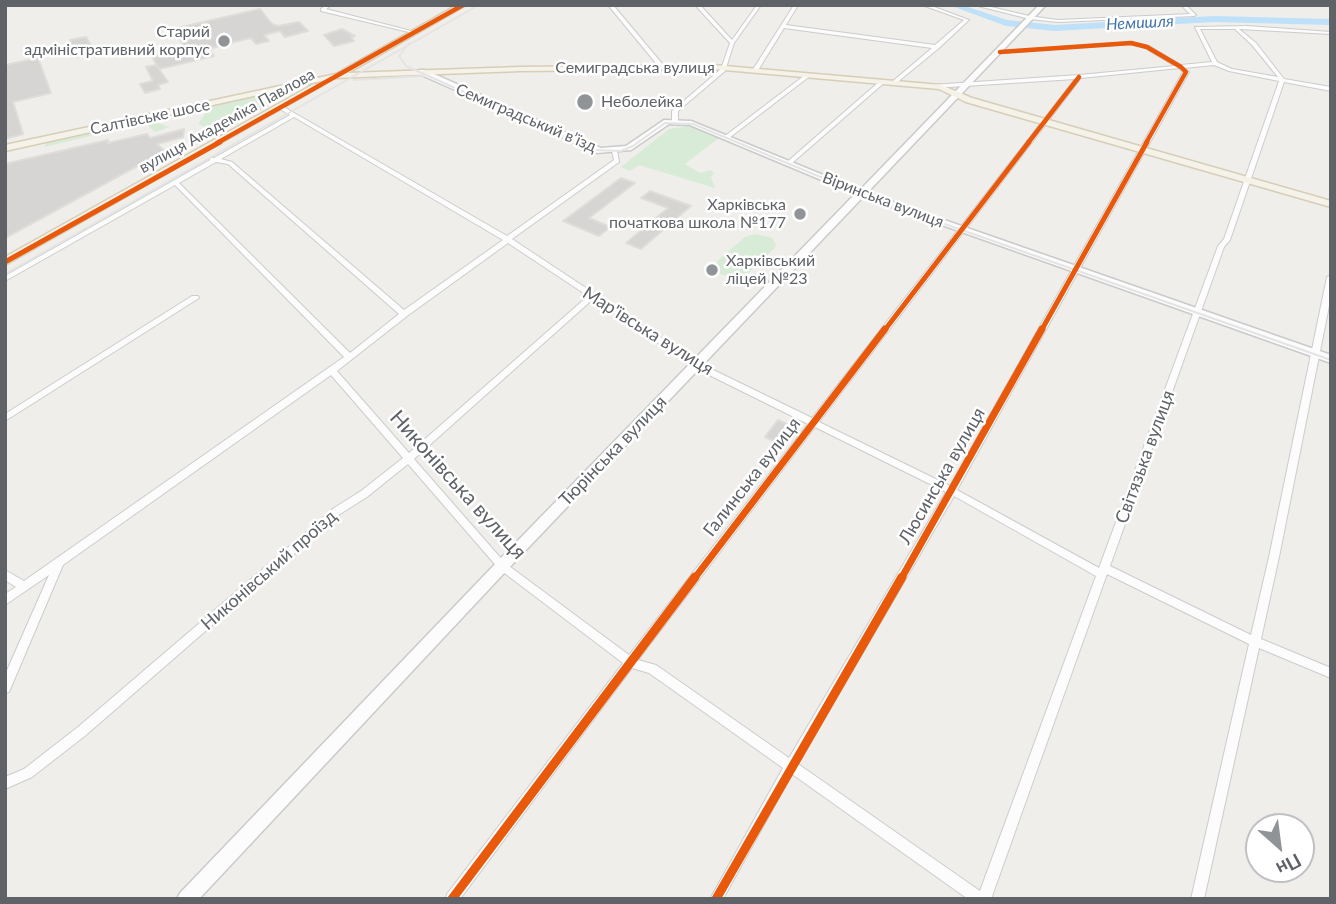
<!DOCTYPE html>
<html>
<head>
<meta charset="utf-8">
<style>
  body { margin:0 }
  #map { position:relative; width:1336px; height:904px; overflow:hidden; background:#efeeea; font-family:Lato,sans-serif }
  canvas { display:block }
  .frame { position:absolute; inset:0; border:7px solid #5f6368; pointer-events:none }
  .north { position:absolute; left:1245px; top:813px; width:70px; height:70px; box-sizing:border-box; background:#fff; border:2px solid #bfc1c3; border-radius:50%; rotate:152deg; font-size:19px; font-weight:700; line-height:28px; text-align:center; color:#5f6368 }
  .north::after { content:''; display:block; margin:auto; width:24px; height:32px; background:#919496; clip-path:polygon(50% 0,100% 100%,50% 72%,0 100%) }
</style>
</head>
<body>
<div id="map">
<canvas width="1336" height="904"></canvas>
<div class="frame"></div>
<div class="north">Пн</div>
</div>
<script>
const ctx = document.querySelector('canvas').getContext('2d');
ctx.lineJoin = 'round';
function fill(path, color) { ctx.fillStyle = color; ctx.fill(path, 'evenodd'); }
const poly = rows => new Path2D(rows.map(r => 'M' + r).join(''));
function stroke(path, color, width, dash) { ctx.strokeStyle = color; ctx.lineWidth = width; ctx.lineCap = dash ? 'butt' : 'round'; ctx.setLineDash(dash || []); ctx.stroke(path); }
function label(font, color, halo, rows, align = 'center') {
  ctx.font = font + ' Lato,sans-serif'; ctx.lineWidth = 5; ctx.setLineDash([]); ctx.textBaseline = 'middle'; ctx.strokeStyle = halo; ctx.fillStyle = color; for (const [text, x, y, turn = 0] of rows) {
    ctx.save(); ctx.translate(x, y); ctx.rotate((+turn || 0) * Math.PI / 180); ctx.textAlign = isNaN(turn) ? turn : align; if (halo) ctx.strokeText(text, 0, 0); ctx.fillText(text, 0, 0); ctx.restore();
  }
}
const green = poly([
  [295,88,296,91,234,125,211,129,198,124,210,107],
  [149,120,169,127,155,132,146,124,141,124,44,147,47,142],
  [690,126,720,137,685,164,700,173,710,170,714,173,711,177,715,188,639,165,630,171,621,167,669,129],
  [756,234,772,238,776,244,775,248,745,276,731,278,718,273,715,266,717,261,745,237]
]);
const river = poly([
  [949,5,962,5,1007,20,1055,25,1214,16,1331,19,1331,25,1214,22,1055,31,1006,26,949,5]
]);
const building = poly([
  [260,9,272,24,278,26,299,22,308,31,285,37,280,31,264,35,269,41,256,44,251,38,234,42,209,49,214,56,159,69,152,57,184,46,173,29,260,9],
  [342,29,355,36,351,37,354,41,334,46,324,35,342,29],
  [86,37,96,53,76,57,70,40,86,37],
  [38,58,51,93,13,102,23,134,5,139,5,65,38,58],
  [156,65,168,82,158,85,160,89,145,93,140,84,153,81,146,67,156,65],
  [184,129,183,137,157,144,165,151,5,238,5,164,108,140,108,143,147,134,150,138,184,129],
  [621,178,635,183,589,218,610,227,599,236,563,221,621,178],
  [650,191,691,206,641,249,626,243,668,208,641,198,650,191],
  [778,420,793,427,780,444,765,437,778,420]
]);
const street = poly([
  [326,5,331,5,326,9,415,32,413,33,321,11,321,9,326,5],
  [608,5,613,5,664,66,664,68,660,68,608,5],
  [695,5,700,5,732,40,757,5,761,5,734,43,725,71,678,111,678,121,675,123,672,121,672,111,721,69,730,43,695,5],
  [794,5,798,5,786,25,935,45,964,20,922,5,929,5,969,20,939,48,894,85,891,83,892,82,932,48,784,28,757,72,753,72,752,71,794,5],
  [974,5,983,5,1029,16,1058,20,1190,14,1181,5,1186,5,1196,15,1194,16,1058,22,1030,19,974,5],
  [1247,26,1331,32,1331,34,1239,29,1256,43,1284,79,1331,87,1331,91,1284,82,1230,240,1224,247,1110,566,1251,635,1269,557,1327,277,1331,275,1331,296,1279,557,1261,639,1331,668,1331,678,1259,648,1204,899,1191,899,1249,644,1107,574,991,899,968,899,792,774,723,899,710,899,783,768,649,673,632,668,460,899,446,899,447,894,623,663,499,569,408,464,367,497,340,514,86,735,32,777,5,789,5,777,24,769,78,727,334,508,361,491,403,458,331,375,63,565,9,692,5,693,5,675,49,575,5,605,5,594,16,587,5,580,5,570,24,581,344,357,175,185,5,281,5,276,210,160,210,158,214,158,290,115,278,108,278,106,282,106,296,114,507,236,614,160,612,151,617,150,619,162,512,239,699,363,812,418,1075,79,933,88,931,87,931,85,1079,75,1175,66,1145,48,1131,44,998,53,998,51,1000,51,1131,42,1149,46,1181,65,1212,62,1195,27,1247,26],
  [1200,29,1235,29,1252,45,1278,77,1232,69,1217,62,1200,29],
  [1214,65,1229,71,1279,81,1224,239,1218,246,1099,568,957,490,1189,72,1184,68,1214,65],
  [1179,68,1183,72,950,486,819,422,1081,78,1179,68],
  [294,117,503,240,404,310,232,162,221,159,294,117],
  [216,162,228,164,399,314,350,353,179,183,216,162],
  [508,243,588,296,409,453,337,371,407,316,508,243],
  [593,299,693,367,808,424,629,655,505,563,414,459,593,299],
  [815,427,946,492,789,758,656,665,638,660,815,427],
  [954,496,1096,576,980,891,798,764,954,496],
  [805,75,810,76,729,138,725,138,725,136,805,75],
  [880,81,885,82,791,164,787,164,787,162,880,81],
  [192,296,198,296,199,298,5,421,5,414,192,296]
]);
const secondary = poly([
  [1039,5,1046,5,867,193,1331,355,1331,363,863,197,507,570,199,899,177,899,180,893,497,562,855,194,690,125,669,124,631,150,597,153,419,74,419,70,425,70,601,148,626,146,664,120,691,121,860,190,1039,5]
]);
const primary = poly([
  [457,5,466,5,348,73,520,67,713,65,941,85,972,98,1331,201,1331,207,966,102,939,89,713,69,520,71,335,78,5,151,5,145,336,74,457,5],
  [314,84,321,86,5,265,5,257,314,84]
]);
const tram = poly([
  [409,43,399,56,406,66,593,150,621,151,633,146,665,123,693,124,871,198,1331,360],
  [354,80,424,76],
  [5,274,479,5]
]);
const cyclewayFar3 = poly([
  [1000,52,1131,43,1147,47,1181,67,1186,72,1146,143],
  [217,143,463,5],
  [1028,143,1079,77]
]);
const cyclewayFar2 = poly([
  [5,262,220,142],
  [884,331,1029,142],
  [1041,331,1147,142]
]);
const cyclewayFar1 = poly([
  [694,579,885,329],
  [901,579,1042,329]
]);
const cycleway = poly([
  [452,899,695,577],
  [716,899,902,577]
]);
const markers = [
  [224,41,7,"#919496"],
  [585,102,9,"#919496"],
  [800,214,7,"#919496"],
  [712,270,7,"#919496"]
];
const farWaternames = [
  ["Немишля",1140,23,-3]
];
const farPoinames = [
  ["Старий",210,32],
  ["адміністративний корпус",210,50],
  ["Неболейка",601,102,"left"],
  ["Харківська",786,205],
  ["початкова школа №177",786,223],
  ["Харківський",726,261,"left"],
  ["ліцей №23",726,279,"left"]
];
const farStreetnames = [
  ["Семиградська вулиця",635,68],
  ["Салтівське шосе",150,117,-12],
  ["Семиградський в’їзд",526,118,23],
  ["вулиця Академіка Павлова",227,121,-29],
  ["Віринська вулиця",883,200,21]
];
const streetNames = [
  ["Мар'ївська вулиця",648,331,32],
  ["Тюрінська вулиця",613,451,-46],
  ["Світязька вулиця",1145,457,-70],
  ["Люсинська вулиця",942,476,-60],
  ["Галинська вулиця",752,477,-52],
  ["Никонівський проїзд",269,570,-41]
];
const nearStreetnames = [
  ["Никонівська вулиця",458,485,48]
];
fill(green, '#d8ebd6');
fill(river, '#bfe0f9');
fill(building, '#d6d5d3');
stroke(building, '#deddd9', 2);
stroke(street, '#cbcccc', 2);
stroke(secondary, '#cacacb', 3);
stroke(primary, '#d7ceb8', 3);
fill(street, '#fdfcfc');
fill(secondary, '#fdfcfc');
fill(primary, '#f4f2e9');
stroke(tram, '#e4e4e4', 2);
stroke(cyclewayFar3, '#e8590c', 4.5);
stroke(cyclewayFar2, '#e8590c', 5);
stroke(cyclewayFar1, '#e8590c', 7);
stroke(cycleway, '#e8590c', 9);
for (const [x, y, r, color] of markers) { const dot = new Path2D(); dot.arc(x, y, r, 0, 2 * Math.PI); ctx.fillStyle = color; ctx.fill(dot); stroke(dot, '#fff', 2.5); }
label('italic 16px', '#4174aa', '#fff', farWaternames);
label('16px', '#5f6368', '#fff', farPoinames, 'right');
label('16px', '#5f6368', '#fff', farStreetnames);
label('18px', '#5f6368', '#fff', streetNames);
label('21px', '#5f6368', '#fff', nearStreetnames);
</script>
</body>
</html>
